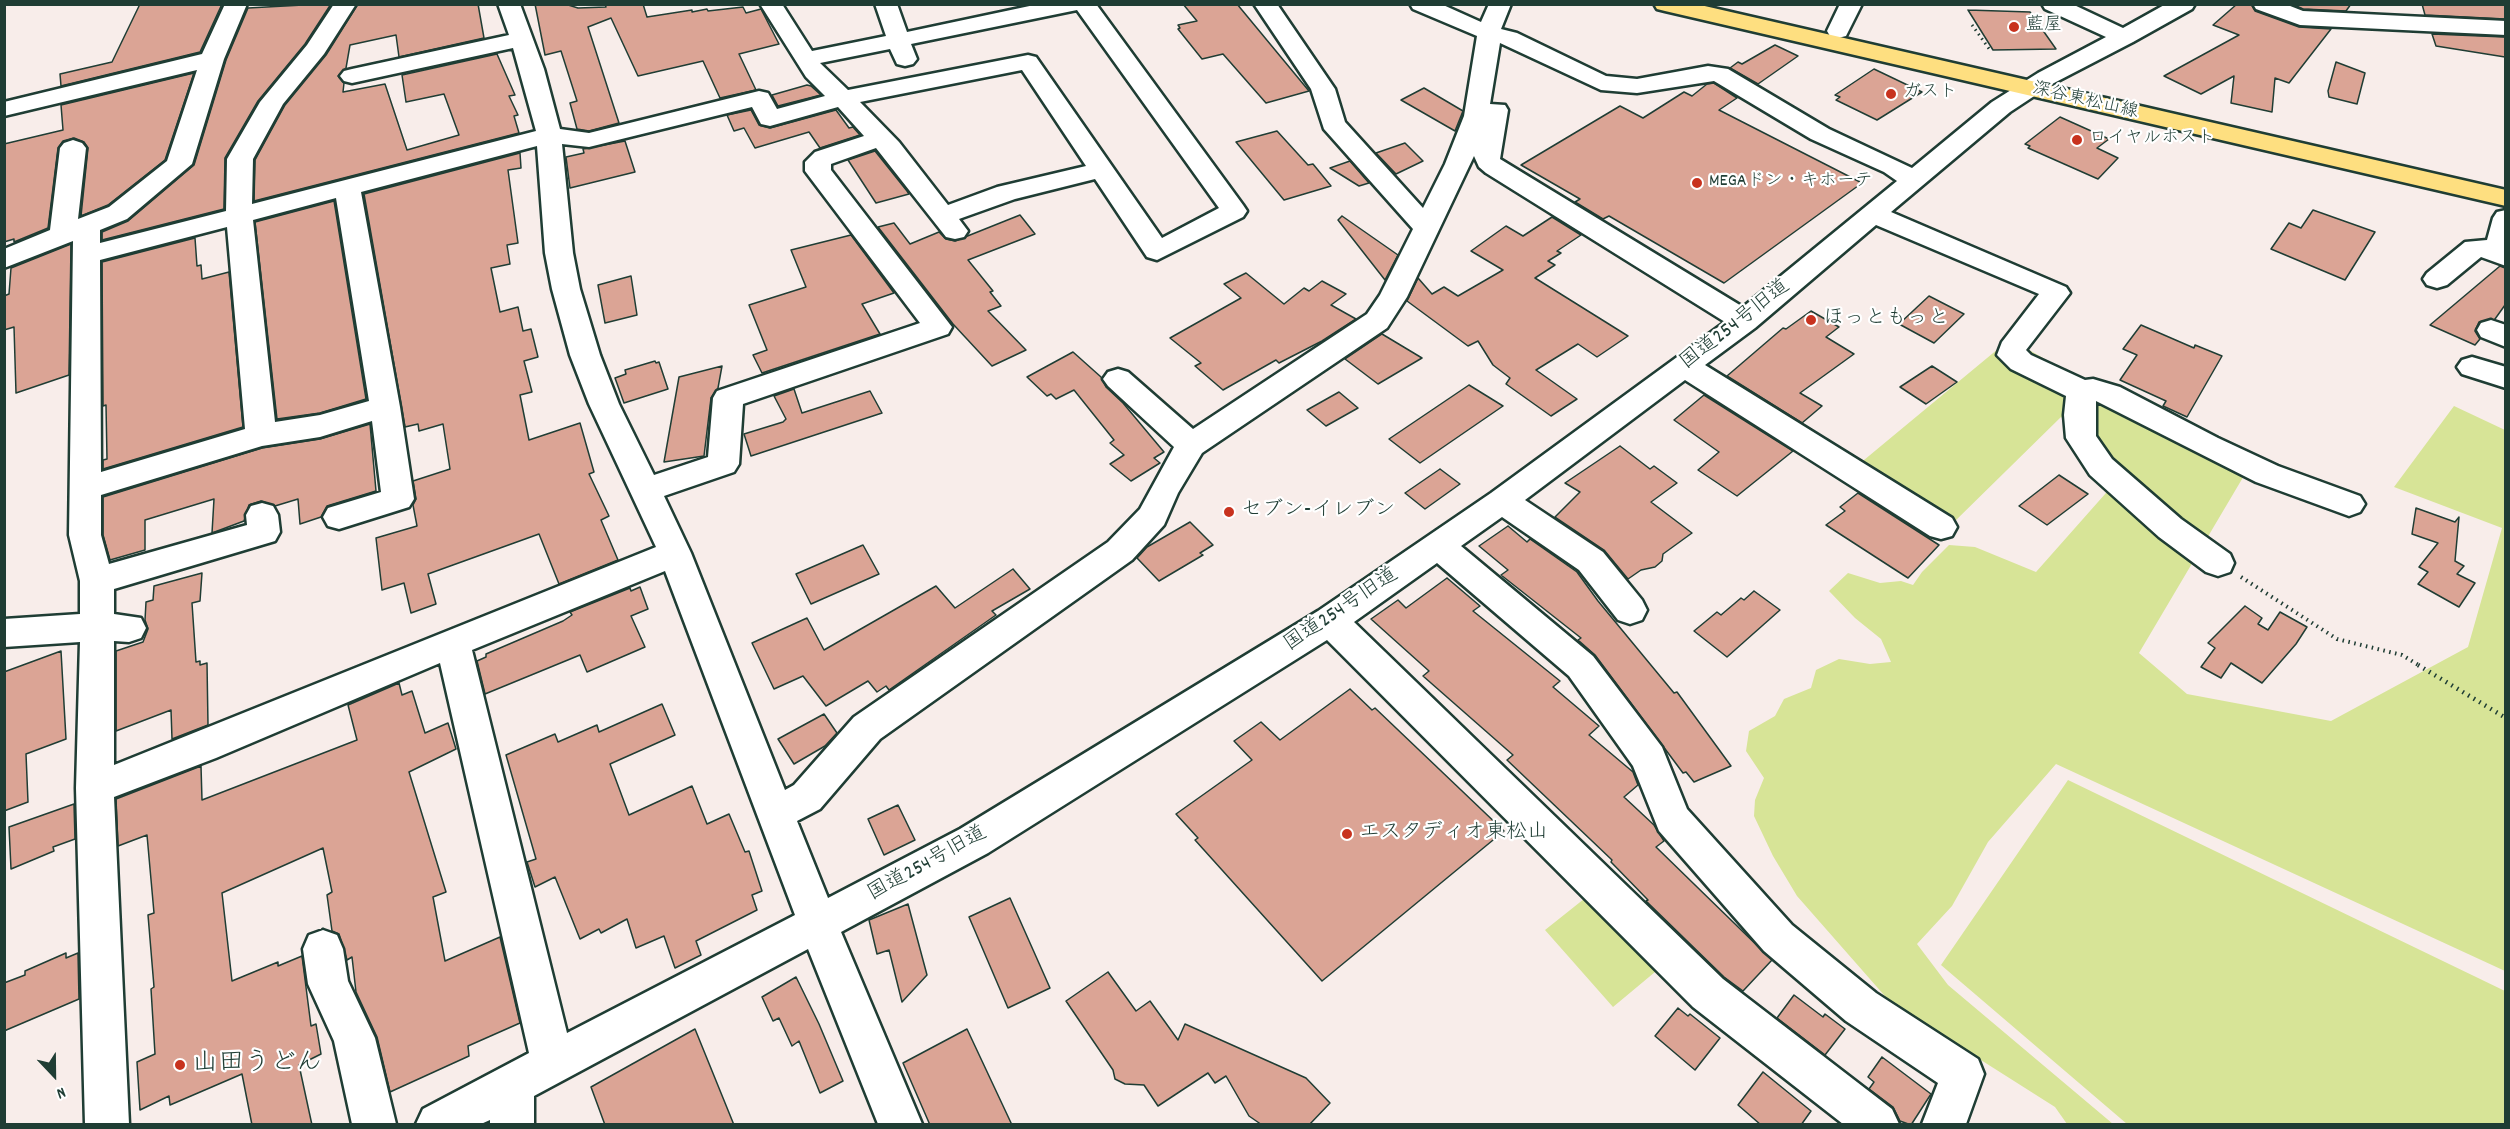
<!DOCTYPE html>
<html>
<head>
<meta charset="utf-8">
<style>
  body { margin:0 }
  #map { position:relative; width:2510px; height:1129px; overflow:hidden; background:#f8edea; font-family:Dekko,sans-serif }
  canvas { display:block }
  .frame { position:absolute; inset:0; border:6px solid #1f3d34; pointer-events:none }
  .north { position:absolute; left:24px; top:1045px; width:60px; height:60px; -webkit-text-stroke:4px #fff; paint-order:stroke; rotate:158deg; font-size:16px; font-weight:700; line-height:24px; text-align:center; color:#1f3d34 }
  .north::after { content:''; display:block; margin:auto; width:21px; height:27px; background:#1f3d34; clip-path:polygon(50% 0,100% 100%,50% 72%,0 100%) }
</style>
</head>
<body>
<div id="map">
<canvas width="2510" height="1129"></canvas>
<div class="frame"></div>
<div class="north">N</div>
</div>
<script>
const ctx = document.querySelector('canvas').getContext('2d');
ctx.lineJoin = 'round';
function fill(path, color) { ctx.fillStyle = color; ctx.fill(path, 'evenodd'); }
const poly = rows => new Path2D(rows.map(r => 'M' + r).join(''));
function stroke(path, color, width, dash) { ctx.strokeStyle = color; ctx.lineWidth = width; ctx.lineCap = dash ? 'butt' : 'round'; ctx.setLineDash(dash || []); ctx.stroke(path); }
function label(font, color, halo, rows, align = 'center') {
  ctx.font = font + ' Dekko,"Klee One",sans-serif'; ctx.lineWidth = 4.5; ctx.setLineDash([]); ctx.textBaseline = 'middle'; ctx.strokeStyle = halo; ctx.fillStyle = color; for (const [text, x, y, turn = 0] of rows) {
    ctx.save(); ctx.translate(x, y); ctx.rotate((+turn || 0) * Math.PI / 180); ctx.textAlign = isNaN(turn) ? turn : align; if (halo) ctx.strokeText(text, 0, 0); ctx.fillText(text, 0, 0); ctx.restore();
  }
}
const green = poly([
  [2010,339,2245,474,2139,653,2187,694,2331,721,2468,647,2502,528,2394,487,2454,406,2505,430,2505,971,2056,764,1988,842,1952,906,1917,944,1948,985,2113,1124,2067,1124,2055,1107,1891,1003,1797,896,1773,856,1754,816,1755,800,1764,778,1746,751,1749,731,1775,716,1784,699,1811,688,1816,670,1839,659,1870,664,1891,662,1881,639,1855,618,1829,591,1848,573,1880,583,1901,581,1913,585,1922,572,1949,545,1975,547,2036,572,2121,476,2061,417,1952,524,1858,465],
  [2068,780,2505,991,2505,1124,2127,1124,1941,965],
  [1589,895,1661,967,1613,1007,1545,930]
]);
const building = poly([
  [140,4,222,4,200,52,61,86,60,74,112,62,140,4],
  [322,4,331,4,305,44,258,101,225,158,224,209,102,240,102,232,128,221,194,165,226,60,248,8,322,4],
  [358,4,478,4,484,38,399,57,396,35,350,45,346,68,338,76,344,83,343,92,385,84,407,150,459,135,444,94,406,102,402,75,497,54,515,95,509,96,518,115,514,116,519,133,254,201,255,160,285,105,326,55,358,4],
  [535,4,565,4,578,8,606,7,605,4,643,4,647,17,692,10,692,12,707,9,708,11,743,7,746,13,761,9,779,44,739,54,756,90,720,98,703,61,638,76,611,18,588,27,619,123,589,131,577,129,570,103,577,101,561,51,545,55,535,4],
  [1183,4,1237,4,1309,91,1266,103,1223,54,1202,59,1178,29,1180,28,1178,25,1197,21,1183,4],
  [2237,4,2251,4,2255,11,2299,27,2331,29,2289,83,2275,78,2272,112,2231,103,2234,76,2201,94,2164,76,2239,35,2213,25,2237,4],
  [2292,4,2351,4,2346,11,2303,9,2292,4],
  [2422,4,2505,4,2505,19,2425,15,2422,4],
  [1968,10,2030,12,2056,49,1993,50,1968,10],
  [2432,34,2505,37,2505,57,2436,46,2432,34],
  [1775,45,1798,56,1758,84,1730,68,1738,62,1742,64,1775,45],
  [2336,62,2365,73,2357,104,2329,97,2328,91,2336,62],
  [1874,69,1922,92,1877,120,1836,100,1840,97,1835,95,1874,69],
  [194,73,165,160,108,205,81,216,88,148,84,142,74,138,63,141,58,148,48,228,14,242,14,239,4,242,4,144,63,130,61,105,194,73],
  [1714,83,1737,98,1719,110,1862,183,1724,283,1609,216,1603,219,1575,202,1580,199,1521,165,1620,106,1643,118,1684,92,1692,96,1707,84,1714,83],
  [807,85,811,86,821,95,778,106,772,95,807,85],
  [1424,88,1463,111,1455,131,1401,100,1424,88],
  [751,110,759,125,770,128,836,110,849,128,853,127,860,135,820,148,809,132,755,148,744,128,734,131,727,115,751,110],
  [2060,117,2109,139,2097,148,2118,158,2098,179,2028,148,2030,146,2025,144,2060,117],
  [1277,131,1308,165,1313,164,1331,186,1284,200,1236,142,1277,131],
  [625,141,635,172,570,188,566,157,584,153,583,149,625,141],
  [1405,143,1423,161,1396,174,1376,153,1405,143],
  [875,151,907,191,909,194,876,203,848,160,875,151],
  [520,153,521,168,508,170,518,243,507,245,510,264,491,268,500,312,518,307,523,331,531,329,538,357,524,361,532,392,520,395,529,440,580,423,594,472,589,474,609,516,601,520,618,560,559,584,539,534,428,574,436,604,411,613,404,583,382,590,376,538,417,526,413,505,416,499,413,481,450,469,443,424,419,431,418,424,405,427,364,194,520,153],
  [1350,161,1369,183,1359,186,1330,168,1350,161],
  [334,201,366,399,320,413,277,419,255,222,334,201],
  [2313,210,2375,232,2345,280,2271,249,2289,223,2301,228,2313,210],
  [1020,215,1035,234,968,260,993,291,990,292,1001,306,988,311,1026,350,992,366,953,324,878,227,894,223,910,244,939,232,946,239,955,241,1020,215],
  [1342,216,1398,255,1385,280,1338,220,1342,216],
  [1552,217,1581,235,1557,251,1561,253,1548,261,1555,265,1535,278,1628,336,1597,357,1578,344,1536,370,1577,399,1551,416,1506,384,1510,378,1493,365,1478,341,1468,346,1407,301,1418,278,1432,294,1444,287,1458,296,1503,270,1471,251,1506,226,1523,236,1552,217],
  [851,235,894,293,862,304,880,334,762,373,753,355,767,350,749,305,806,287,791,250,851,235],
  [195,238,197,266,201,265,202,279,229,272,243,427,103,469,103,460,107,459,106,405,103,406,102,262,195,238],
  [71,244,69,375,16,393,14,327,4,330,4,296,9,294,11,268,71,244],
  [2500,266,2505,268,2505,305,2495,319,2479,322,2475,331,2480,339,2475,345,2430,325,2500,266],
  [1246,273,1284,304,1304,288,1309,291,1322,281,1346,294,1331,305,1356,319,1322,341,1279,363,1276,360,1223,390,1195,366,1201,363,1170,338,1241,298,1224,284,1246,273],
  [631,276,637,315,605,323,598,285,631,276],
  [1929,296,1964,314,1934,343,1899,324,1929,296],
  [1811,311,1839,327,1826,337,1854,354,1800,393,1822,406,1802,423,1727,376,1783,328,1786,329,1811,311],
  [2141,325,2194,348,2195,345,2222,356,2187,417,2163,406,2166,401,2120,380,2137,355,2123,349,2141,325],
  [1382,334,1422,358,1378,384,1345,359,1382,334],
  [1073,352,1101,377,1106,387,1123,403,1164,452,1154,458,1160,463,1131,481,1110,464,1124,455,1110,443,1114,440,1074,390,1056,399,1051,394,1047,396,1027,377,1073,352],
  [655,361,656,363,659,362,668,389,624,403,615,378,626,374,625,370,655,361],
  [722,366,718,388,711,398,704,456,664,462,679,377,722,366],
  [1932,366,1957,382,1926,404,1900,387,1932,366],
  [1469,385,1503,406,1420,463,1389,439,1469,385],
  [794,389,802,413,870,391,882,413,751,456,744,434,783,422,786,419,774,396,794,389],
  [1339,392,1358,408,1326,426,1307,410,1339,392],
  [1704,395,1793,451,1737,496,1698,470,1719,452,1674,420,1704,395],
  [370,424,376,491,327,506,321,517,300,524,298,499,275,506,261,501,249,505,244,521,212,533,214,499,145,520,145,550,110,560,103,535,103,497,262,448,320,439,370,424],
  [1620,446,1650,469,1654,466,1677,483,1651,502,1692,533,1663,554,1662,561,1655,567,1641,570,1628,579,1604,550,1555,517,1580,492,1565,483,1620,446],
  [1440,469,1460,484,1425,509,1405,493,1440,469],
  [2059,475,2088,494,2047,525,2019,506,2059,475],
  [1858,493,1939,545,1908,578,1826,525,1845,511,1840,507,1858,493],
  [2416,508,2455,522,2459,517,2455,561,2464,566,2457,574,2475,583,2459,607,2418,584,2428,572,2419,567,2438,543,2412,534,2416,508],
  [1190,522,1213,545,1200,553,1203,555,1159,581,1137,558,1147,547,1190,522],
  [1508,526,1527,542,1530,539,1577,572,1598,601,1674,693,1677,692,1731,766,1694,782,1686,772,1683,773,1595,655,1578,640,1581,638,1501,575,1508,570,1479,546,1508,526],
  [863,545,879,574,811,604,796,574,863,545],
  [1013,569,1030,589,992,611,996,615,889,690,886,686,877,692,868,681,826,706,803,676,774,689,752,643,807,618,824,650,936,586,955,608,1013,569],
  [202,573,200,601,192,603,196,662,200,661,200,665,207,663,208,725,172,739,171,710,116,731,116,651,143,642,148,629,145,620,146,602,153,600,154,586,202,573],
  [1447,578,1480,606,1473,611,1560,681,1553,687,1599,726,1589,735,1633,772,1638,785,1624,797,1654,825,1664,841,1656,847,1772,960,1743,991,1724,977,1646,901,1648,900,1611,862,1612,860,1507,760,1513,755,1423,676,1429,671,1371,619,1398,600,1406,608,1447,578],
  [640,587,648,609,631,616,645,647,587,672,580,655,485,694,477,661,486,657,486,654,563,621,572,615,570,612,630,588,631,591,640,587],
  [1754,591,1780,610,1727,657,1694,631,1717,612,1721,615,1741,598,1744,600,1754,591],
  [2245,606,2262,618,2258,624,2268,630,2280,612,2307,627,2296,644,2262,683,2231,663,2221,678,2201,667,2215,648,2208,643,2245,606],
  [61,651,66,739,26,754,28,802,4,811,4,672,61,651],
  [399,683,402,695,412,691,425,733,448,723,456,749,409,772,446,892,433,897,445,961,500,937,520,1023,468,1046,469,1056,390,1092,377,1037,356,992,352,957,347,960,339,934,332,931,327,895,332,892,323,848,222,893,232,981,278,962,278,966,302,956,311,1026,316,1024,321,1054,299,1065,312,1125,252,1125,242,1074,170,1105,169,1096,140,1110,137,1062,155,1054,151,989,154,987,148,915,154,913,147,835,118,846,116,799,201,766,202,800,357,740,348,705,399,683],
  [1350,689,1372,710,1375,708,1504,831,1322,981,1195,840,1198,838,1176,814,1252,760,1234,741,1261,722,1280,740,1350,689],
  [662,704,675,735,610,764,629,815,692,786,707,824,729,814,745,852,749,851,762,891,752,895,757,910,696,941,701,955,675,968,664,936,636,948,627,919,601,933,599,929,580,939,555,877,535,887,527,862,536,859,506,755,555,734,558,742,597,725,599,732,662,704],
  [824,714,837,733,825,746,794,764,778,739,824,714],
  [74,804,75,839,53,847,54,851,11,869,9,827,74,804],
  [898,805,915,840,884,855,868,819,898,805],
  [1010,898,1050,988,1008,1008,969,917,1010,898],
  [908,904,927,975,902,1002,889,950,877,954,869,920,908,904],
  [66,953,66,958,78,953,79,999,4,1031,4,983,25,975,25,971,66,953],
  [1108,972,1136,1011,1150,1001,1178,1040,1185,1024,1306,1078,1330,1103,1309,1125,1262,1125,1249,1116,1226,1076,1215,1083,1208,1073,1158,1106,1144,1085,1125,1084,1115,1079,1113,1070,1066,1001,1108,972],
  [796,977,819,1024,843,1081,820,1093,799,1041,792,1046,779,1018,773,1021,762,997,796,977],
  [1794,995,1823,1017,1825,1014,1845,1029,1825,1055,1777,1018,1794,995],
  [1678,1008,1688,1016,1690,1014,1720,1038,1695,1070,1655,1036,1678,1008],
  [695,1029,734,1125,605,1125,591,1087,695,1029],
  [967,1029,1012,1125,930,1125,903,1063,967,1029],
  [1882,1057,1931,1094,1911,1125,1900,1121,1893,1107,1869,1089,1874,1082,1868,1077,1882,1057],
  [1763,1072,1811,1111,1801,1125,1761,1125,1738,1105,1763,1072]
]);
const pathFar2 = poly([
  [1972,25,1990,50]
]);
const pathFar1 = poly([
  [2241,577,2337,639,2402,655,2420,666]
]);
const path = poly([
  [2418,665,2506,718]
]);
const minor = poly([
  [225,4,247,4,224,59,192,164,127,219,100,230,100,243,226,211,227,159,260,102,307,45,334,4,356,4,324,54,283,104,253,159,252,204,536,131,513,48,352,83,344,81,340,76,344,71,352,69,509,35,498,4,520,4,544,69,560,129,589,133,759,91,768,93,777,109,825,96,806,77,760,4,782,4,812,51,886,36,875,4,897,4,907,32,1039,4,1096,4,1243,205,1247,211,1243,217,1157,260,1147,257,1095,179,1015,199,959,219,968,231,964,237,955,239,946,237,876,148,831,164,831,170,952,327,948,334,743,404,739,464,734,472,664,496,691,553,785,790,794,785,854,717,1108,542,1140,509,1174,447,1108,386,1103,379,1108,372,1118,369,1128,372,1193,429,1367,314,1380,295,1413,229,1324,129,1311,89,1254,4,1277,4,1335,89,1345,122,1423,208,1445,164,1464,116,1477,36,1413,9,1410,4,1441,4,1481,22,1489,4,1511,4,1501,29,1517,33,1606,76,1637,79,1708,66,1728,69,1829,129,1912,168,1992,102,2038,73,2106,37,2045,9,2042,4,2072,4,2123,28,2166,4,2195,4,2192,9,2133,42,2054,83,2010,112,1891,212,2066,287,2070,293,2026,350,2031,355,2085,380,2093,379,2120,387,2218,438,2278,466,2360,496,2365,504,2360,512,2349,516,2256,482,2096,401,2096,436,2112,459,2181,519,2230,554,2234,563,2230,572,2218,576,2206,572,2159,537,2090,475,2066,438,2064,415,2066,396,2011,369,1997,355,2002,342,2039,294,1876,225,1755,328,1705,365,1952,518,1957,527,1952,536,1941,539,1930,536,1685,380,1525,500,1603,552,1642,600,1647,610,1642,620,1630,624,1618,620,1579,570,1502,517,1461,546,1593,656,1662,747,1687,809,1792,925,1876,993,1978,1059,1984,1074,1966,1124,1922,1124,1938,1083,1846,1021,1764,951,1659,831,1633,766,1569,676,1437,563,1354,622,1723,979,1892,1109,1899,1124,1843,1124,1693,1007,1327,640,988,853,841,932,922,1124,878,1124,808,949,534,1096,534,1124,490,1124,490,1120,481,1124,416,1124,423,1109,529,1053,440,663,216,758,114,797,129,1124,85,1124,76,788,80,642,4,647,4,619,80,614,80,581,69,535,73,241,4,268,4,249,50,230,60,148,64,143,73,140,82,143,86,148,78,219,109,207,167,161,197,70,4,116,4,102,202,54,225,4],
  [1077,10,1219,208,1162,238,1036,57,1028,55,848,90,820,63,890,49,897,64,905,66,913,64,917,59,911,44,1077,10],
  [1500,43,1601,90,1637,93,1714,81,1811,139,1884,172,1897,181,1743,307,1500,159,1508,110,1505,105,1490,104,1500,43],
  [1022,70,1086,166,997,187,948,205,899,142,860,102,1022,70],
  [752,107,761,124,770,126,838,107,864,136,815,152,805,162,805,171,920,323,717,391,713,398,708,457,654,475,619,404,600,355,580,289,573,253,562,144,589,147,752,107],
  [537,146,545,253,552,289,570,355,589,404,656,547,114,765,114,641,129,642,141,638,146,628,141,618,114,614,114,589,275,541,280,532,278,515,273,506,262,503,251,506,246,515,247,525,109,564,101,535,101,495,262,446,320,437,372,421,381,492,328,508,323,517,328,526,339,529,409,507,414,499,400,407,361,192,537,146],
  [1474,156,1479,167,1486,173,1725,322,1491,493,1318,611,960,829,828,898,797,821,820,809,880,739,1132,560,1164,525,1178,493,1202,453,1387,328,1407,297,1474,156],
  [336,198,369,401,320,415,275,422,253,220,336,198],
  [227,227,245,429,101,472,100,260,227,227],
  [665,571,795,915,567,1033,472,650,665,571],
  [1840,4,1862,4,1846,36,1838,38,1830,36,1827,31,1840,4],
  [2253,4,2285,4,2303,11,2506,21,2506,35,2300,25,2256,9,2253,4],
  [2506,210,2506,266,2481,257,2447,285,2437,288,2427,285,2423,279,2427,273,2465,242,2487,240,2493,218,2497,212,2506,210],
  [2491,320,2506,325,2506,347,2481,337,2477,330,2481,323,2491,320],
  [2472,357,2506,367,2506,388,2462,374,2457,367,2462,360,2472,357],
  [323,930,337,935,343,949,348,981,375,1038,396,1124,352,1124,334,1041,308,984,303,949,309,935,323,930]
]);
const major = poly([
  [1654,4,1696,4,2506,190,2506,206,1665,11,1657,9,1654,4]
]);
const markers = [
  [2014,27,6,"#c8321e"],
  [1891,94,6,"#c8321e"],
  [2077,140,6,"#c8321e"],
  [1697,183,6,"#c8321e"],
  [1811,320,6,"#c8321e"],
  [1229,512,6,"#c8321e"],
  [1347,834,6,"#c8321e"],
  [180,1065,6,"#c8321e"]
];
const farPoinames = [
  ["藍屋",2026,27],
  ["ガスト",1903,94],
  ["ロイヤルホスト",2089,140],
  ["MEGAドン・キホーテ",1709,183]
];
const farStreetnames = [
  ["深谷東松山線",2085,102,13]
];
const poiNames = [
  ["ほっともっと",1823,320],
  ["セブン-イレブン",1241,512],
  ["エスタディオ東松山",1359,834]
];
const streetNames = [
  ["国道254号旧道",1736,326,-38],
  ["国道254号旧道",1342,611,-34],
  ["国道254号旧道",928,865,-29]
];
const nearPoinames = [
  ["山田うどん",192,1065]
];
fill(green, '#d7e497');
fill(building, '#dba495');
stroke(building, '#1f3d34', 1.5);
stroke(minor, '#1f3d34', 5);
stroke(major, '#1f3d34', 5);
stroke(pathFar2, '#1f3d34', 3, [1.5, 4]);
stroke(pathFar1, '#1f3d34', 4, [1.5, 4.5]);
stroke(path, '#1f3d34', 4.5, [1.5, 5]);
fill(minor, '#fff');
fill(major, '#fedf80');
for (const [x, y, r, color] of markers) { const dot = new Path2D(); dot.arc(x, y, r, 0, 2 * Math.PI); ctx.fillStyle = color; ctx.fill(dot); stroke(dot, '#fff', 2); }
label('18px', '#1f3d34', '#fff', farPoinames, 'left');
label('18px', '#1f3d34', '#fff', farStreetnames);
label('21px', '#1f3d34', '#fff', poiNames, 'left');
label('21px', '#1f3d34', '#fff', streetNames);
label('26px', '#1f3d34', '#fff', nearPoinames, 'left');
</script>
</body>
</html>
